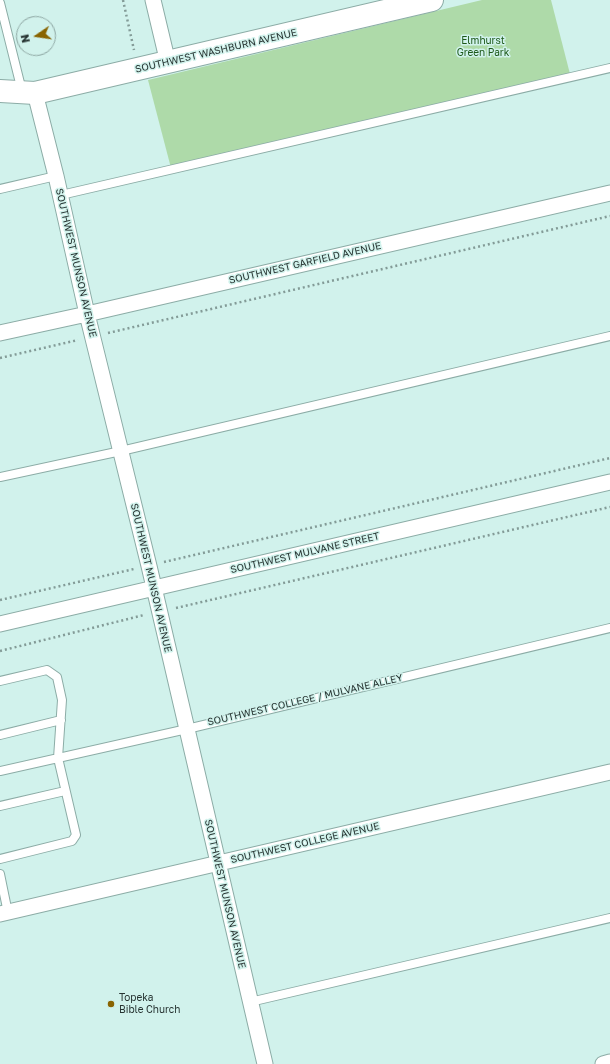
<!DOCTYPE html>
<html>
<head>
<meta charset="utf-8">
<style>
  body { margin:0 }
  #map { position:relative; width:610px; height:1064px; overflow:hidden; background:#d1f2ec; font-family:"Golos Text",sans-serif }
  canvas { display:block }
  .north { position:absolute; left:16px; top:16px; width:40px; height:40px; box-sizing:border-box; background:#d1f2ec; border:1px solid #8da6a2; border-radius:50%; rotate:257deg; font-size:11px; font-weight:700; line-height:16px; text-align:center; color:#273432 }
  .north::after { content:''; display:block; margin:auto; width:14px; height:18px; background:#896401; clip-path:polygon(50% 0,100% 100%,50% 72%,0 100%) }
</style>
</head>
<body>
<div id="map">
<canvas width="610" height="1064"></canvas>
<div class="north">N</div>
</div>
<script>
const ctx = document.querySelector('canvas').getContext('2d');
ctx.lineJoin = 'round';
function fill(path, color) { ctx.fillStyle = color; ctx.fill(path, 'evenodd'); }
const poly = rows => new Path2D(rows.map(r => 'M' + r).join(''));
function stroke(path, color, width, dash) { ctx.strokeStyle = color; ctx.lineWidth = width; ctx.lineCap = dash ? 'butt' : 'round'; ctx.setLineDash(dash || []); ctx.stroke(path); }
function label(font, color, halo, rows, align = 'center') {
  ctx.font = font + ' "Golos Text",sans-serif'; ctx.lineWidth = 3; ctx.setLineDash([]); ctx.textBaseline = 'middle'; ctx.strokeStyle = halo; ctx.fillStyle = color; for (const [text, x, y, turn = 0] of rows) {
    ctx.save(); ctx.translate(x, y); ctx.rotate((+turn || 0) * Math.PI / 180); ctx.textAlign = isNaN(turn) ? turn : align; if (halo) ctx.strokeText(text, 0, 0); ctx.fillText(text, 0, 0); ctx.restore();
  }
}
const green = poly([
  [482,0,551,0,570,74,171,168,148,80]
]);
const path = poly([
  [123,0,134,50],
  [108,333,610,216],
  [0,358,78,340],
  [164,562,610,458],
  [0,600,134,569],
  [176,608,610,507],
  [0,651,144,615]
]);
const service = poly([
  [0,3,22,91],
  [0,189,56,176],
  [61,195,610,68],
  [0,477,121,451,610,336],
  [0,681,47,670,57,677,62,700,58,758,76,835,72,841,0,859],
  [0,735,61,720],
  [0,771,187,729,610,628],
  [0,806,65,791],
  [0,874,8,913],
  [250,1002,610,918]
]);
const minor = poly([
  [153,0,168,63],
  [35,93,56,176,87,314,149,566,265,1064],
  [0,333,87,314,610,193],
  [0,624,610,482],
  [0,914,610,772],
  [603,1064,610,1062]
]);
const secondary = poly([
  [0,91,35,93,432,0]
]);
const markers = [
  [111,1004,4,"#896401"]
];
const parkNames = [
  ["Elmhurst",483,41],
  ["Green Park",483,53]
];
const streetNames = [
  ["SOUTHWEST WASHBURN AVENUE",216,51,-13],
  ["SOUTHWEST MUNSON AVENUE",76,263,77],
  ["SOUTHWEST GARFIELD AVENUE",305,263,-13],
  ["SOUTHWEST MULVANE STREET",305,553,-13],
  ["SOUTHWEST MUNSON AVENUE",151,578,77],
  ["SOUTHWEST COLLEGE / MULVANE ALLEY",305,700,-13],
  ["SOUTHWEST COLLEGE AVENUE",305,843,-13],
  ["SOUTHWEST MUNSON AVENUE",225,894,77]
];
const poiNames = [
  ["Topeka",119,998],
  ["Bible Church",119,1010]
];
fill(green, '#aedaa9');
stroke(service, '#8caca6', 10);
stroke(minor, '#8caca6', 17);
stroke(secondary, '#8caca6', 24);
stroke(path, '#839b97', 2.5, [2, 3]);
stroke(service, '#fff', 8);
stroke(minor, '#fff', 15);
stroke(secondary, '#fff', 22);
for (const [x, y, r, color] of markers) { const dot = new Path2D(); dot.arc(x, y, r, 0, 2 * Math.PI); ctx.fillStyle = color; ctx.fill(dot); stroke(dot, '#d1f2ec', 1.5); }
label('10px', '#1d5919', '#d1f2ec', parkNames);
label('10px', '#273432', '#d1f2ec', streetNames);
label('10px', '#273432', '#d1f2ec', poiNames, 'left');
</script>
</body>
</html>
